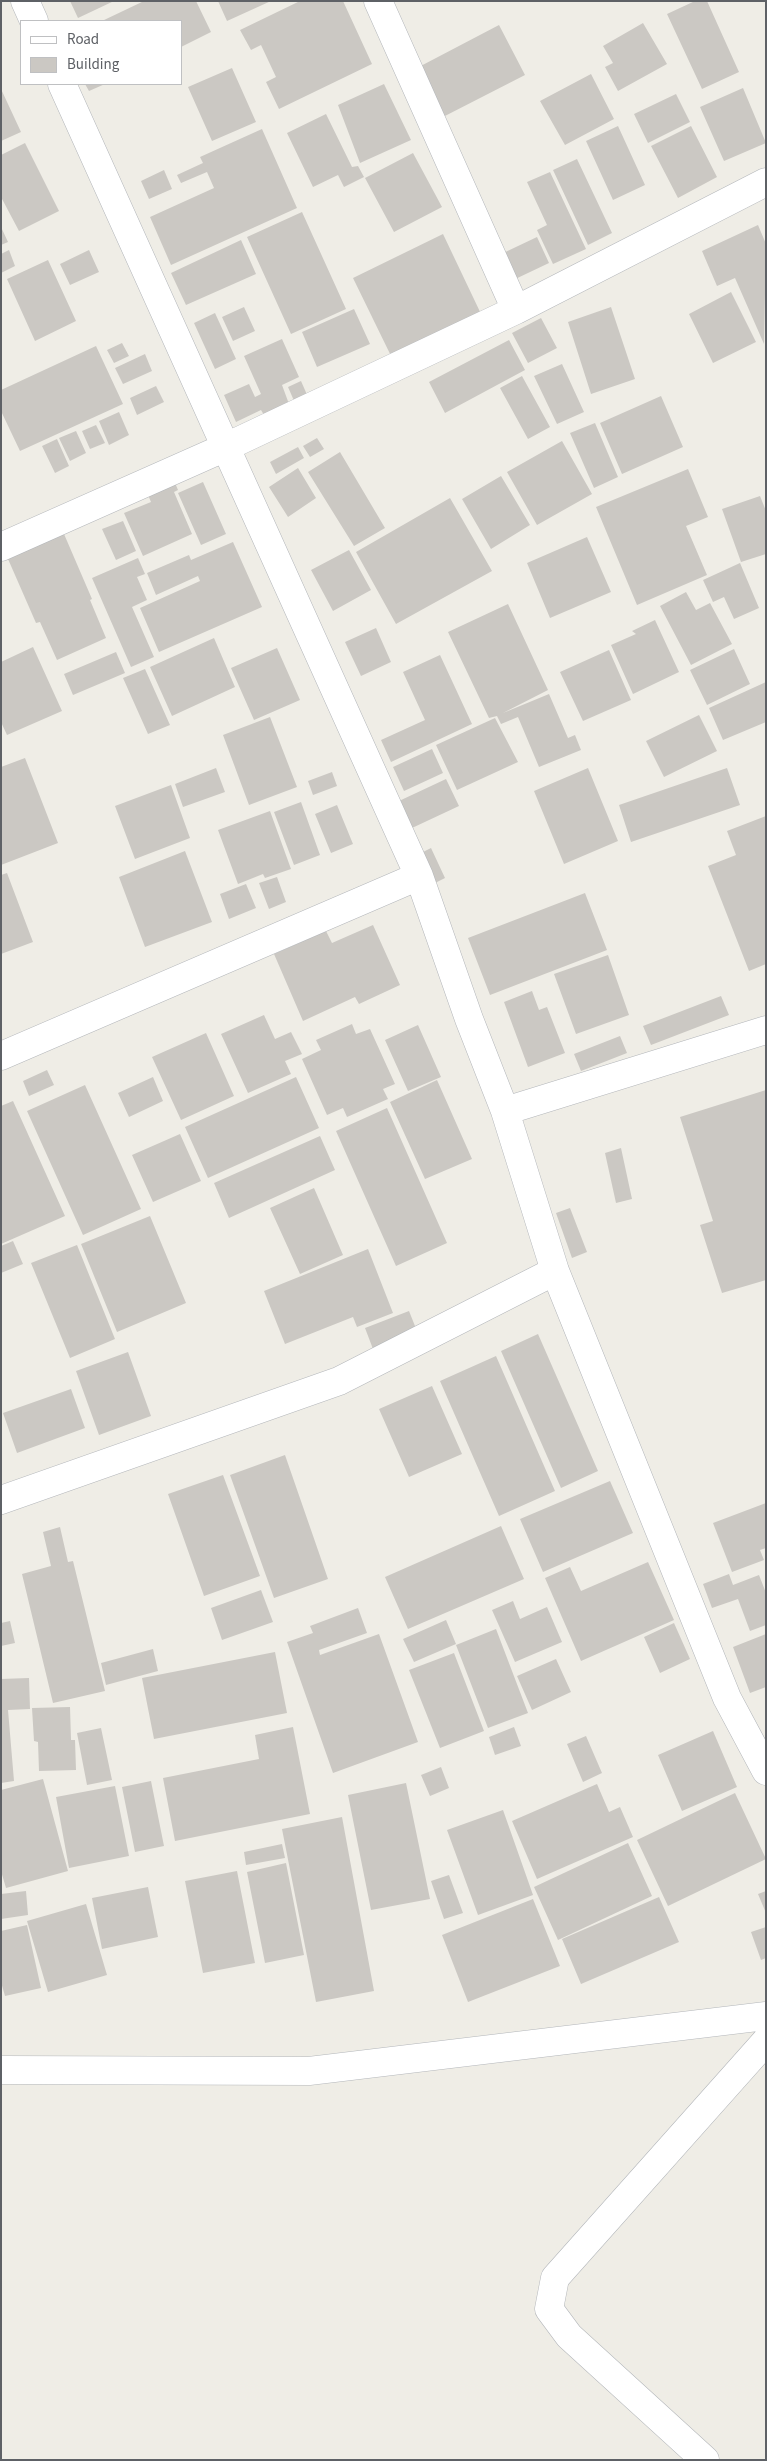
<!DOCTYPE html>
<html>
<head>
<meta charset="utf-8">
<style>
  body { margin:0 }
  #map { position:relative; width:767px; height:2461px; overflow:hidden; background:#efede6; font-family:"Source Sans 3",sans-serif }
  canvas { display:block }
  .frame { position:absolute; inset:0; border:2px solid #5e6166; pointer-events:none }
  .legend { position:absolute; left:20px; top:20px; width:162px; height:65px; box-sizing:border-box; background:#fff; border:1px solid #bfc0c2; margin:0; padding:6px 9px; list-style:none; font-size:15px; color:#5e6166 }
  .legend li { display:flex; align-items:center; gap:10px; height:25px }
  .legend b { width:25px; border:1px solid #bfc0c2 }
</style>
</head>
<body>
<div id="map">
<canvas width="767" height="2461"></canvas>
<div class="frame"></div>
<ul class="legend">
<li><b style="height:6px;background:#fff"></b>Road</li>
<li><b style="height:14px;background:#cbc8c3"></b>Building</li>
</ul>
</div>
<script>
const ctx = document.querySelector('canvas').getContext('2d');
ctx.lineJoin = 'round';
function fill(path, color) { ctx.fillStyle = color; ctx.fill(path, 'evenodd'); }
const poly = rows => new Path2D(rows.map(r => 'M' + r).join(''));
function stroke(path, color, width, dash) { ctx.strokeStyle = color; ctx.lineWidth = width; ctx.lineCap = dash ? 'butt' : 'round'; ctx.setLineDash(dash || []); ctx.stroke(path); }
const building = poly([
  [70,1,114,1,78,18],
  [144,1,196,1,211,32,181,47,181,21,102,21],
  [218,1,271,1,227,21],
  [300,1,343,1,372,64,279,109,266,82,276,77,261,45,251,50,240,30],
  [695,1,707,1,739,72,702,89,667,14],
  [643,23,667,64,618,91,605,67,613,63,603,46],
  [499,25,525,75,441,118,415,69],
  [232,68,256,122,212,141,188,87],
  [591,74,614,119,565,145,540,101],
  [85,84,105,84,89,91],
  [384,84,411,140,360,163,338,105],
  [743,88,766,143,724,161,700,107],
  [1,89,21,132,1,141],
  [676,94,690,122,648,143,634,114],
  [326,114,352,167,358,166,364,177,344,187,338,175,313,187,287,133],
  [618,126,645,185,613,200,586,141],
  [691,126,717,177,678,198,651,146],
  [262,129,297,208,171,265,150,217,214,188,207,172,181,183,177,175,203,163,200,157],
  [25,143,59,211,19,231,1,197,1,155],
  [413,153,442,207,394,232,365,178],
  [577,159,612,233,588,245,553,170],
  [164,170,172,189,149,199,141,181],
  [550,172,586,249,553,264,537,230,547,225,527,182],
  [302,212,346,309,291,334,247,237],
  [758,225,766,244,764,344,735,278,717,286,702,251],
  [1,227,8,242,1,245],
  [443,234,482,316,393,360,353,278],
  [537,237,549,263,509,282,497,256],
  [241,240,256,274,186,305,171,273],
  [9,250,15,266,1,273,1,254],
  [89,250,99,272,70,285,60,264],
  [48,260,76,321,35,341,7,279],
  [731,292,756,342,713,363,689,314],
  [244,307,255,331,233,341,222,317],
  [611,307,635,379,591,394,568,322],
  [354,309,370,344,317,367,302,332],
  [215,313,236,359,215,369,194,323],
  [541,318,557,348,528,363,512,333],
  [282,339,299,377,282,385,289,404,264,415,261,410,236,422,224,395,249,384,255,397,261,394,244,356],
  [509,340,525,370,445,413,429,382],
  [122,343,129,356,114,363,107,350],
  [96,346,123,404,20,451,1,411,1,390],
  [145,354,152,371,123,384,115,368],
  [562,364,584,412,557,424,534,376],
  [522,376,550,427,528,439,500,388],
  [301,381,308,397,295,403,288,387],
  [156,386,164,402,137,415,130,398],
  [661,396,683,447,622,474,600,423],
  [119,412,129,435,109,445,99,421],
  [595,423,618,477,594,488,570,433],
  [96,425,105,443,90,449,82,431],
  [76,431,86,453,70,461,59,438],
  [317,438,324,449,310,457,303,446],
  [57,439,69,466,55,473,42,446],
  [562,441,592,494,537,525,507,472],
  [298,447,304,458,276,474,270,462],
  [340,452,385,528,354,546,308,472],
  [298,468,316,498,288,517,269,487],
  [688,469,708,517,686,526,707,575,637,605,596,507],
  [501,476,530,525,491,549,462,499],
  [173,478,178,490,174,492,192,534,143,556,124,513,151,502,146,490],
  [203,482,226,534,201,545,178,493],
  [760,496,766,511,766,554,741,562,722,509],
  [450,498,492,571,396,624,356,552],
  [123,521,136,551,116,560,102,529],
  [64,534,92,599,90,600,106,638,57,660,40,622,36,623,8,559],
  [587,537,611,592,550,618,527,563],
  [233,542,262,607,159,652,140,608,200,581,198,576,156,595,147,573,189,555,191,560],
  [349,550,371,590,333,611,311,570],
  [138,558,145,574,137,577,147,600,132,607,154,657,131,667,92,578],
  [740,563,759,608,734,619,724,597,713,602,703,580],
  [686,592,696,610,710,603,732,644,691,665,660,606],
  [508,604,548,690,503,713,549,694,568,738,575,735,581,750,539,767,518,717,501,724,497,716,489,718,448,632],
  [655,620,679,672,633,694,611,645,636,634,632,631],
  [376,628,391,662,361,676,345,642],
  [214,638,235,687,172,716,150,667],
  [33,647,62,711,7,735,1,722,1,662],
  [277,648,300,700,254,720,231,668],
  [734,649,750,684,707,705,690,670],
  [609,650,631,700,583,721,560,672],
  [116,652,125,673,73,695,64,674],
  [440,655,472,724,391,762,381,740,425,720,403,672],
  [145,669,170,725,148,734,123,678],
  [766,682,766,722,723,740,709,708],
  [699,715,717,751,664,777,646,741],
  [270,717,297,787,249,805,223,735],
  [495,718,518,762,457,790,436,745],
  [432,749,443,773,404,791,393,767],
  [25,758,58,843,1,865,1,767],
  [216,768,225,792,183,807,175,784],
  [588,768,618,841,564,864,534,791],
  [727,768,740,805,631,842,619,805],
  [332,772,337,786,313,795,308,781],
  [446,779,459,806,412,828,399,801],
  [171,785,190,838,135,859,115,806],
  [301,802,320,855,294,865,274,812],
  [337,805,353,844,331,853,315,814],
  [270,811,291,869,265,878,263,874,238,884,218,830],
  [766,816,766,964,749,971,708,866,736,855,727,831],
  [431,848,445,878,435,883,421,853],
  [185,851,212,922,145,947,119,877],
  [7,873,33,942,1,954,1,875],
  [277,877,286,902,269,909,259,883],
  [246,884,256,908,229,919,220,894],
  [585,893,607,950,490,995,468,938],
  [373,925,400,985,359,1004,355,997,303,1021,274,954,326,931,332,943],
  [608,955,629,1015,576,1034,554,974],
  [532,991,539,1010,547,1007,565,1053,528,1067,504,1002],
  [721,996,729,1015,651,1045,643,1026],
  [264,1015,275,1039,291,1032,302,1054,285,1061,291,1074,248,1093,221,1034],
  [352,1024,356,1034,370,1029,395,1084,383,1089,388,1099,347,1117,343,1108,327,1115,302,1059,321,1050,316,1040],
  [418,1025,441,1077,408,1091,385,1040],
  [206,1033,234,1096,181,1120,152,1057],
  [620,1036,627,1053,581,1071,574,1054],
  [47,1070,54,1085,29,1096,23,1081],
  [153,1077,163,1101,129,1117,118,1093],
  [296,1077,319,1128,208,1178,185,1127],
  [437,1080,472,1159,425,1179,390,1102],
  [85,1085,141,1209,83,1235,27,1111],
  [766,1090,766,1280,722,1293,700,1225,713,1221,680,1117],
  [13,1101,65,1216,1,1244,1,1106],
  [387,1108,447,1243,396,1266,336,1131],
  [180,1134,201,1181,153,1202,132,1155],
  [320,1136,335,1170,229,1218,214,1183],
  [621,1148,632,1199,616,1203,605,1153],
  [314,1188,343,1255,300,1274,270,1208],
  [570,1208,587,1252,572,1258,556,1213],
  [150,1216,186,1303,117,1332,81,1244],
  [13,1241,23,1264,1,1273,1,1246],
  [77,1245,115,1339,70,1358,31,1263],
  [368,1249,393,1313,357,1327,353,1317,285,1344,264,1291],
  [409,1311,417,1331,373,1349,365,1328],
  [538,1334,598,1471,561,1488,501,1351],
  [128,1352,151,1416,99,1435,76,1371],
  [496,1356,555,1491,499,1516,440,1381],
  [432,1386,462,1454,409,1477,379,1409],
  [71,1389,85,1428,17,1453,3,1413],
  [285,1455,328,1579,274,1598,230,1475],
  [223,1475,260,1576,204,1596,168,1494],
  [610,1481,633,1533,543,1572,520,1519],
  [766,1503,766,1548,760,1550,764,1560,732,1572,713,1523],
  [501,1526,524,1579,408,1629,385,1577],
  [60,1527,68,1562,73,1561,105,1691,53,1703,22,1574,51,1566,43,1532],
  [648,1562,674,1620,581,1661,545,1578,570,1567,581,1591],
  [729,1574,733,1585,759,1575,766,1593,766,1625,750,1631,738,1599,712,1608,703,1584],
  [261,1590,273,1622,222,1640,211,1608],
  [513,1601,520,1619,547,1607,562,1642,515,1662,492,1610],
  [358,1608,367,1633,319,1650,320,1655,379,1634,418,1742,333,1773,287,1642,313,1633,310,1626],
  [446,1620,456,1644,414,1662,403,1639],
  [10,1621,15,1643,1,1646,1,1623],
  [674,1623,690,1659,660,1673,644,1637],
  [496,1629,528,1713,488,1728,456,1645],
  [766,1634,766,1687,750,1693,733,1647],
  [153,1649,158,1671,106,1685,101,1663],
  [275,1652,287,1713,154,1739,142,1678],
  [454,1653,484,1731,440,1748,409,1670],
  [556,1659,571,1692,532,1710,517,1676],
  [29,1678,30,1709,8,1710,14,1781,1,1783,1,1679],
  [70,1707,71,1740,75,1740,76,1770,39,1771,38,1742,34,1741,32,1708],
  [293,1727,310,1814,175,1841,163,1778,259,1759,255,1735],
  [514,1727,521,1746,495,1755,489,1737],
  [101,1728,112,1780,87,1785,77,1733],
  [713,1731,737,1787,682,1811,658,1755],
  [586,1736,602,1773,583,1782,567,1744],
  [441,1767,449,1788,430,1796,421,1775],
  [43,1779,68,1871,6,1888,1,1871,1,1790],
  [151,1781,164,1846,135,1852,122,1787],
  [406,1783,430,1899,371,1910,348,1795],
  [597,1784,609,1812,620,1807,633,1837,537,1879,512,1821],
  [115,1786,129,1856,69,1868,56,1797],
  [735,1793,766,1859,668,1906,637,1840],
  [503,1810,533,1895,478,1915,447,1830],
  [342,1817,374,1991,316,2002,282,1829],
  [628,1843,652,1896,558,1940,534,1887],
  [282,1844,285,1858,246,1865,244,1852],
  [286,1863,304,1955,265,1963,247,1872],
  [237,1871,255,1963,203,1973,185,1881],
  [449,1875,463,1913,444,1919,431,1881],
  [148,1887,158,1937,102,1949,92,1898],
  [26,1891,28,1915,1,1919,1,1894],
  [766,1891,766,1913,758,1894],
  [659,1897,679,1942,581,1984,562,1939],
  [533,1899,560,1966,468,2002,442,1935],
  [86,1904,107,1975,48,1992,27,1921],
  [27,1925,41,1988,5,1996,1,1982,1,1931],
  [766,1927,766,1958,761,1960,751,1932]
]);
const minor = poly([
  [25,1,34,21],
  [378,1,516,310],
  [62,84,419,876,469,1019,505,1111,555,1271,727,1698,766,1771],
  [1,547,226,447,516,310,766,182],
  [1,1056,419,876],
  [505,1111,766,1030],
  [1,1500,339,1381,555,1271],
  [1,2070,309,2071,766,2016],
  [705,2460,569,2336,549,2309,555,2278,766,2041]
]);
fill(building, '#cbc8c3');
stroke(minor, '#b3b6ba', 29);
stroke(minor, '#fff', 28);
</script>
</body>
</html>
